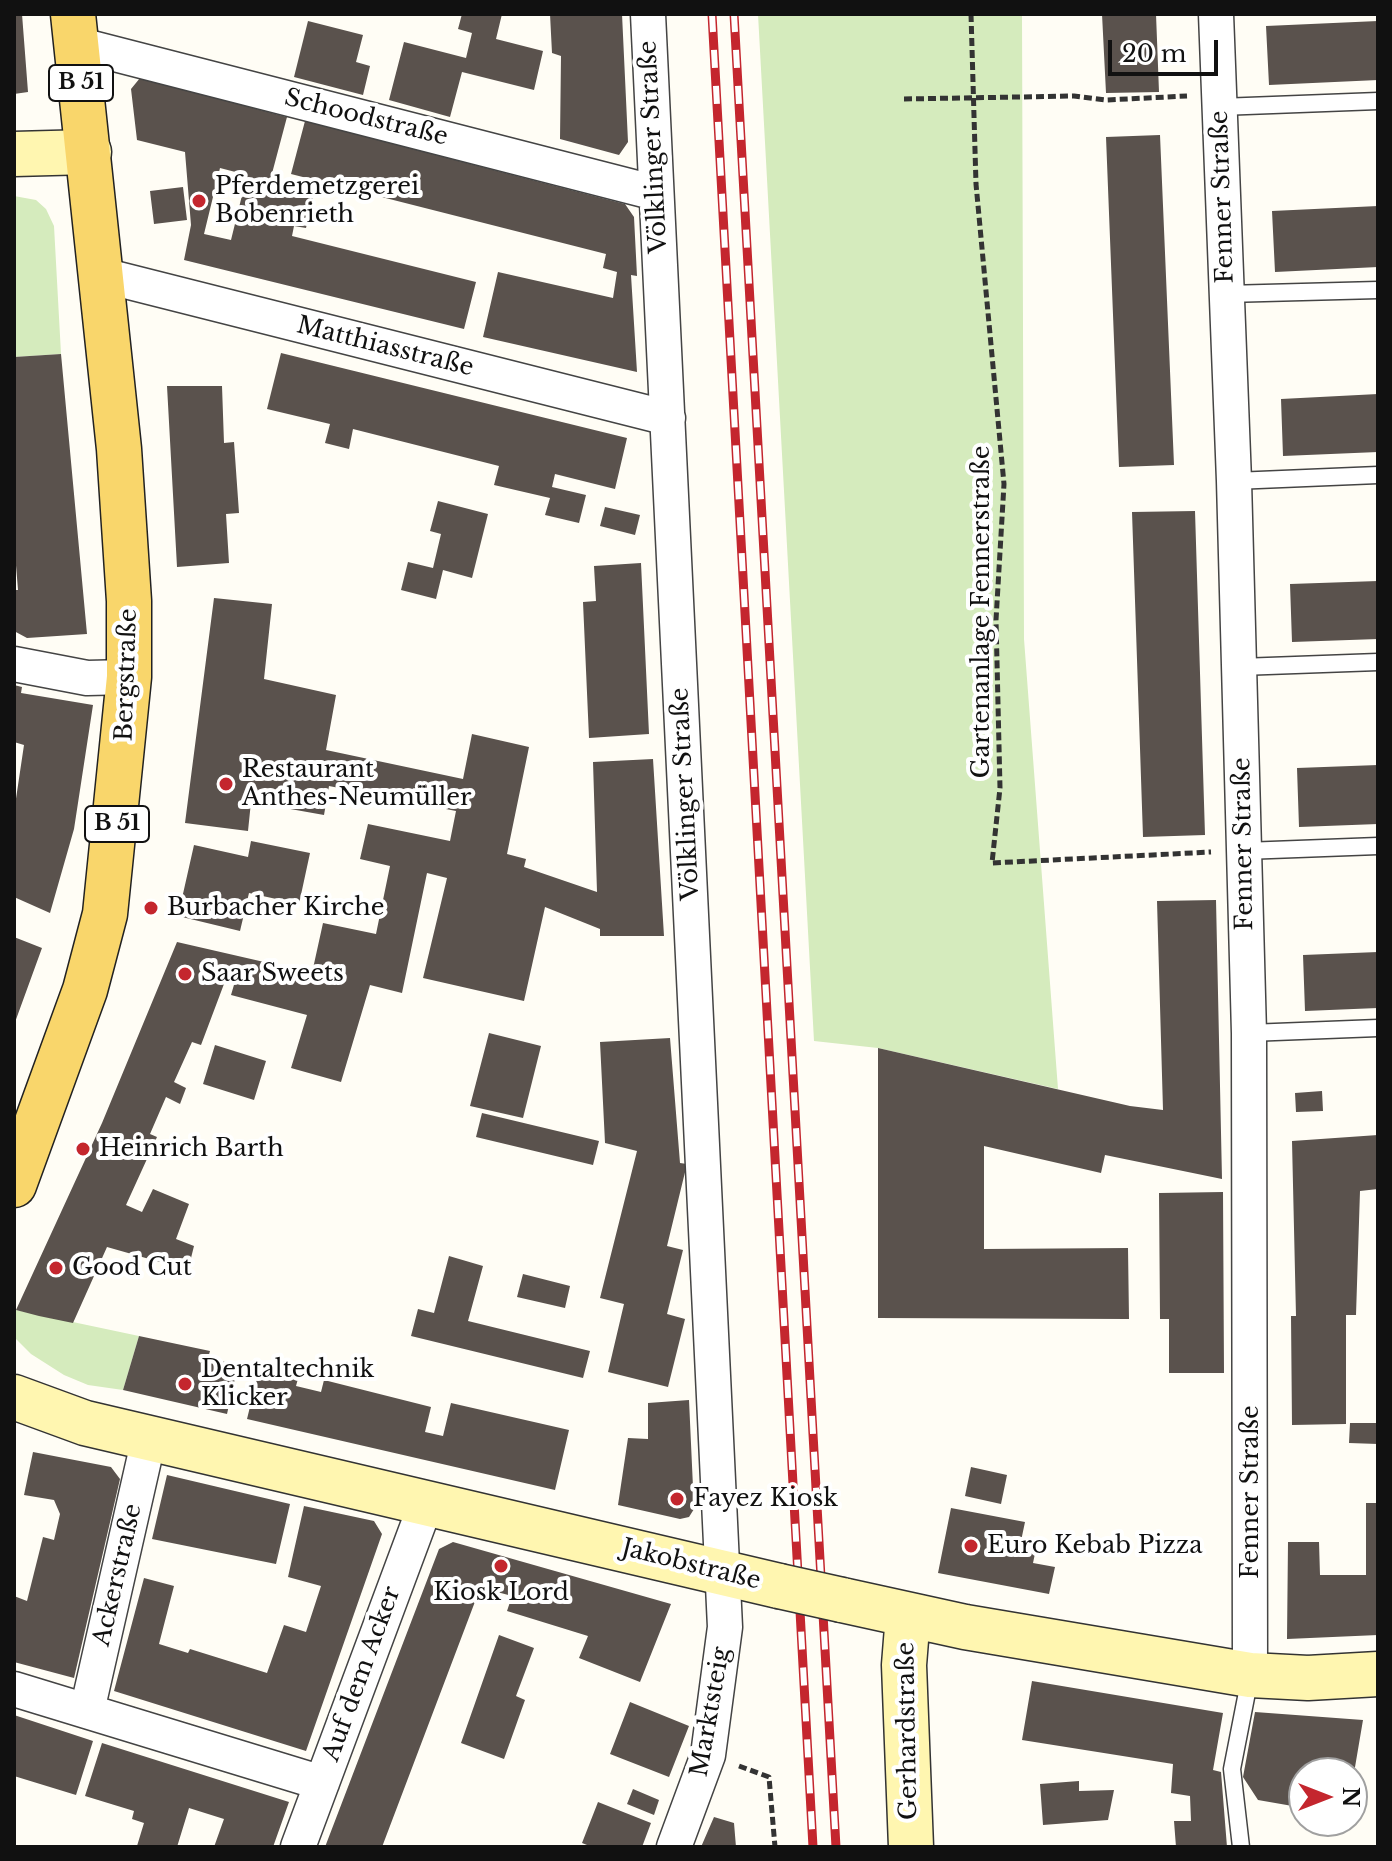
<!DOCTYPE html>
<html>
<head>
<meta charset="utf-8">
<style>
  body { margin:0 }
  #map { position:relative; width:1392px; height:1861px; overflow:hidden; background:#fffdf5; font-family:"Libre Baskerville",serif }
  canvas { display:block }
  .frame { position:absolute; inset:0; border:16px solid #111; pointer-events:none }
  .north { position:absolute; left:1288px; top:1757px; width:80px; height:80px; box-sizing:border-box; background:#fff; border:2px solid #a0a0a0; border-radius:50%; rotate:90deg; font-size:22px; font-weight:700; line-height:32px; text-align:center; color:#111 }
  .north::after { content:''; display:block; margin:auto; width:28px; height:36px; background:#c4262e; clip-path:polygon(50% 0,100% 100%,50% 72%,0 100%) }
  .scale { position:absolute; left:1108px; top:40px; width:110px; height:36px; box-sizing:border-box; border:4px solid #111; border-top:0; padding-left:10px; font-size:24px; line-height:28px; white-space:nowrap; color:#111; -webkit-text-stroke:6px #fff; paint-order:stroke }
</style>
</head>
<body>
<div id="map">
<canvas width="1392" height="1861"></canvas>
<div class="frame"></div>
<div class="north">N</div>
<div class="scale">20 m</div>
</div>
<script>
const ctx = document.querySelector('canvas').getContext('2d');
ctx.lineJoin = 'round';
function fill(path, color) { ctx.fillStyle = color; ctx.fill(path, 'evenodd'); }
const poly = rows => new Path2D(rows.map(r => 'M' + r).join(''));
function stroke(path, color, width, dash) { ctx.strokeStyle = color; ctx.lineWidth = width; ctx.lineCap = dash ? 'butt' : 'round'; ctx.setLineDash(dash || []); ctx.stroke(path); }
function label(font, color, halo, rows, align = 'center') {
  ctx.font = font + ' "Libre Baskerville",serif'; ctx.lineWidth = 8; ctx.setLineDash([]); ctx.textBaseline = 'middle'; ctx.strokeStyle = halo; ctx.fillStyle = color; for (const [text, x, y, turn = 0] of rows) {
    ctx.save(); ctx.translate(x, y); ctx.rotate((+turn || 0) * Math.PI / 180); ctx.textAlign = isNaN(turn) ? turn : align; if (halo) ctx.strokeText(text, 0, 0); ctx.fillText(text, 0, 0); ctx.restore();
  }
}
const green = poly([
  [758,14,1022,14,1024,639,1058,1089,878,1048,814,1041],
  [14,196,36,200,46,209,54,226,61,354,14,357],
  [16,1310,139,1336,123,1390,88,1385,64,1375,31,1354,14,1337]
]);
const building = poly([
  [14,14,22,14,28,92,14,94],
  [462,14,502,14,496,39,543,51,534,90,462,72,450,117,389,100,404,42,466,58,472,33,458,29],
  [550,14,622,14,628,142,619,155,560,139,561,56,552,53],
  [1102,14,1156,14,1159,92,1106,93],
  [308,21,363,35,356,62,370,66,363,95,294,77],
  [1378,21,1378,80,1269,85,1266,26],
  [140,78,287,117,270,181,314,192,306,228,294,226,292,236,476,282,464,329,184,260,191,225,185,152,137,140,131,89],
  [220,168,247,175,231,240,204,234],
  [305,121,625,204,634,217,637,276,631,275,637,372,483,337,498,272,613,298,617,272,603,268,606,254,291,174],
  [1160,135,1174,465,1119,467,1106,137],
  [183,187,187,220,154,224,150,191],
  [1378,206,1378,267,1275,272,1272,211],
  [281,353,627,438,615,489,555,474,552,487,586,495,579,523,545,515,550,498,494,485,499,466,353,429,349,449,325,443,330,424,267,409],
  [61,354,87,634,27,638,14,631,14,590,18,590,14,541,14,357],
  [167,386,222,386,224,443,234,442,239,513,226,514,229,563,177,567],
  [1378,394,1378,452,1283,456,1281,399],
  [438,501,488,514,472,578,443,570,436,599,401,590,408,562,433,568,441,534,430,531],
  [605,507,640,515,635,535,600,526],
  [1195,511,1205,835,1143,837,1132,512],
  [641,563,649,734,589,738,583,602,596,601,594,566],
  [1378,581,1378,639,1292,642,1290,584],
  [214,598,272,604,264,679,336,695,326,750,463,779,472,734,529,747,507,854,526,859,524,867,597,892,593,762,653,759,664,936,600,936,600,929,545,907,524,1001,423,978,447,878,427,873,402,993,370,985,341,1082,291,1068,307,1015,231,995,236,978,227,976,201,1045,192,1042,174,1082,186,1088,180,1104,166,1097,150,1134,157,1137,126,1205,142,1212,153,1189,189,1204,176,1239,194,1246,188,1270,107,1247,73,1323,39,1316,16,1310,102,1123,177,942,312,973,323,923,376,934,390,866,360,859,368,824,450,841,456,811,329,786,324,815,251,802,248,831,185,823],
  [14,685,22,687,21,693,93,705,74,829,50,913,14,897,14,812,24,745,14,742],
  [1378,765,1378,824,1299,827,1297,768],
  [251,841,310,853,299,904,249,893,240,931,178,916,194,845,248,857],
  [1216,900,1222,1179,1105,1155,1101,1173,984,1146,984,1249,1128,1248,1129,1319,878,1318,878,1048,1130,1106,1163,1110,1157,901],
  [14,937,42,948,14,1025],
  [1378,952,1378,1008,1305,1011,1303,955],
  [489,1033,541,1046,523,1118,470,1106],
  [670,1038,680,1163,687,1164,667,1246,683,1250,667,1314,685,1319,668,1387,608,1372,624,1304,600,1298,637,1151,605,1143,600,1042],
  [215,1045,266,1061,254,1100,203,1084],
  [1322,1091,1323,1111,1296,1112,1295,1093],
  [482,1113,599,1141,593,1165,476,1137],
  [1378,1135,1378,1189,1360,1191,1356,1315,1346,1315,1346,1424,1292,1425,1291,1316,1296,1316,1292,1141],
  [1223,1192,1224,1373,1169,1373,1169,1319,1160,1319,1159,1193],
  [449,1256,483,1266,468,1321,590,1351,583,1378,411,1336,418,1309,434,1313],
  [523,1274,570,1286,565,1308,517,1297],
  [139,1336,210,1351,208,1358,238,1365,227,1414,123,1390],
  [260,1366,299,1375,296,1386,321,1392,324,1380,431,1407,425,1432,443,1436,451,1403,569,1430,555,1490,247,1419],
  [689,1400,694,1509,689,1517,680,1519,618,1505,628,1438,648,1439,648,1403],
  [1350,1423,1378,1423,1378,1444,1349,1443],
  [33,1452,111,1467,120,1479,74,1678,14,1662,14,1596,27,1601,43,1537,54,1540,60,1514,54,1500,24,1495],
  [971,1467,1007,1475,1001,1504,965,1496],
  [167,1475,290,1504,276,1564,152,1539],
  [1366,1503,1378,1503,1378,1635,1287,1639,1288,1542,1319,1542,1320,1575,1366,1575],
  [304,1506,374,1521,382,1534,306,1751,114,1691,144,1578,174,1586,159,1644,188,1653,190,1649,267,1673,284,1625,306,1632,321,1586,288,1577],
  [951,1508,1025,1522,1021,1541,1037,1544,1033,1563,1055,1567,1049,1594,938,1573],
  [453,1542,671,1604,640,1682,579,1658,588,1636,507,1611,512,1596,486,1589,482,1602,476,1599,382,1847,325,1847,439,1549],
  [499,1635,534,1648,516,1696,525,1700,504,1759,461,1743],
  [1032,1681,1223,1713,1213,1770,1221,1772,1227,1847,1176,1847,1174,1821,1191,1821,1190,1796,1171,1793,1173,1764,1022,1740],
  [630,1702,689,1726,669,1777,610,1754],
  [1255,1712,1363,1720,1354,1773,1304,1773,1304,1808,1258,1800,1243,1777],
  [14,1715,93,1741,76,1795,14,1776],
  [102,1743,289,1802,273,1847,214,1847,224,1819,189,1808,177,1847,137,1846,144,1823,132,1819,134,1811,85,1796],
  [1079,1781,1079,1791,1114,1790,1108,1820,1043,1825,1040,1784],
  [633,1789,659,1800,654,1815,627,1804],
  [598,1802,651,1823,642,1847,592,1847,582,1843],
  [714,1817,734,1823,736,1847,701,1847]
]);
const path = poly([
  [971,14,976,184,1004,484,996,620,1000,788,992,863,1211,852],
  [904,99,1074,96,1106,100,1187,96],
  [739,1766,769,1777,775,1847]
]);
const lane = poly([
  [1220,107,1378,101],
  [1226,294,1378,290],
  [1234,481,1378,475],
  [1240,667,1378,662],
  [1244,851,1378,846],
  [1249,1033,1378,1028],
  [1241,1847,1232,1769,1250,1677]
]);
const street = poly([
  [648,14,725,1627,708,1755,674,1847],
  [1216,14,1234,481,1249,1033,1250,1675],
  [76,44,656,193],
  [102,275,668,418],
  [14,664,87,678,129,677],
  [14,1689,322,1783],
  [87,1711,149,1438],
  [298,1847,427,1501]
]);
const secondary = poly([
  [14,154,89,152],
  [14,1397,85,1423,779,1586],
  [842,1600,965,1627,1250,1675,1308,1678,1378,1674],
  [908,1615,904,1665,911,1847]
]);
const primary = poly([
  [14,1185,85,990,105,914,129,677,129,601,119,449,73,14]
]);
const rail = poly([
  [712,14,813,1847],
  [734,14,836,1847]
]);
const secondaryBridge = poly([
  [779,1586,842,1600]
]);
const markers = [
  [199,201,8,"#c4262e"],
  [226,784,8,"#c4262e"],
  [151,908,8,"#c4262e"],
  [185,974,8,"#c4262e"],
  [83,1149,8,"#c4262e"],
  [56,1268,8,"#c4262e"],
  [185,1384,8,"#c4262e"],
  [677,1499,8,"#c4262e"],
  [971,1546,8,"#c4262e"],
  [501,1566,8,"#c4262e"]
];
const shields = [
  [81,83,64],
  [117,824,64]
];
const shieldNames = [
  ["B 51",81,83],
  ["B 51",117,824]
];
const streetNames = [
  ["Schoodstraße",366,118,14],
  ["Völklinger Straße",654,147,-93],
  ["Fenner Straße",1223,197,-92],
  ["Matthiasstraße",385,347,14],
  ["Gartenanlage Fennerstraße",982,612,-90],
  ["Bergstraße",127,675,-88],
  ["Völklinger Straße",686,794,-93],
  ["Fenner Straße",1244,844,-91],
  ["Fenner Straße",1251,1492,-90],
  ["Jakobstraße",691,1565,14],
  ["Ackerstraße",118,1575,-77],
  ["Auf dem Acker",362,1674,-70],
  ["Marktsteig",711,1712,-80],
  ["Gerhardstraße",908,1731,-91]
];
const poiNames = [
  ["Pferdemetzgerei",215,187],
  ["Bobenrieth",215,215],
  ["Restaurant",242,770],
  ["Anthes-Neumüller",242,798],
  ["Burbacher Kirche",167,908],
  ["Saar Sweets",201,974],
  ["Heinrich Barth",99,1149],
  ["Good Cut",72,1268],
  ["Dentaltechnik",201,1370],
  ["Klicker",201,1398],
  ["Fayez Kiosk",693,1499],
  ["Euro Kebab Pizza",987,1546],
  ["Kiosk Lord",501,1593,"center"]
];
fill(green, '#d5ebbd');
fill(building, '#5a524d');
stroke(lane, '#444', 19);
stroke(street, '#444', 37);
stroke(secondary, '#333', 47);
stroke(primary, '#222', 47);
stroke(path, '#333', 5, [8, 4]);
stroke(lane, '#fff', 16);
stroke(street, '#fff', 34);
stroke(secondary, '#fff6b0', 44);
stroke(primary, '#f9d66b', 44);
stroke(rail, '#c4262e', 9);
stroke(rail, '#fff', 6, [18]);
stroke(secondaryBridge, '#333', 47, []);
stroke(secondaryBridge, '#fff6b0', 44);
for (const [x, y, r, color] of markers) { const dot = new Path2D(); dot.arc(x, y, r, 0, 2 * Math.PI); ctx.fillStyle = color; ctx.fill(dot); stroke(dot, '#fff', 3); }
for (const [x, y, w] of shields) { const box = new Path2D(); box.roundRect(x - w / 2, y - 18, w, 36, 6); ctx.fillStyle = '#fff'; ctx.fill(box); stroke(box, '#111', 2); }
label('bold 22px', '#111', null, shieldNames);
label('24px', '#111', '#fff', streetNames);
label('24px', '#111', '#fff', poiNames, 'left');
</script>
</body>
</html>
